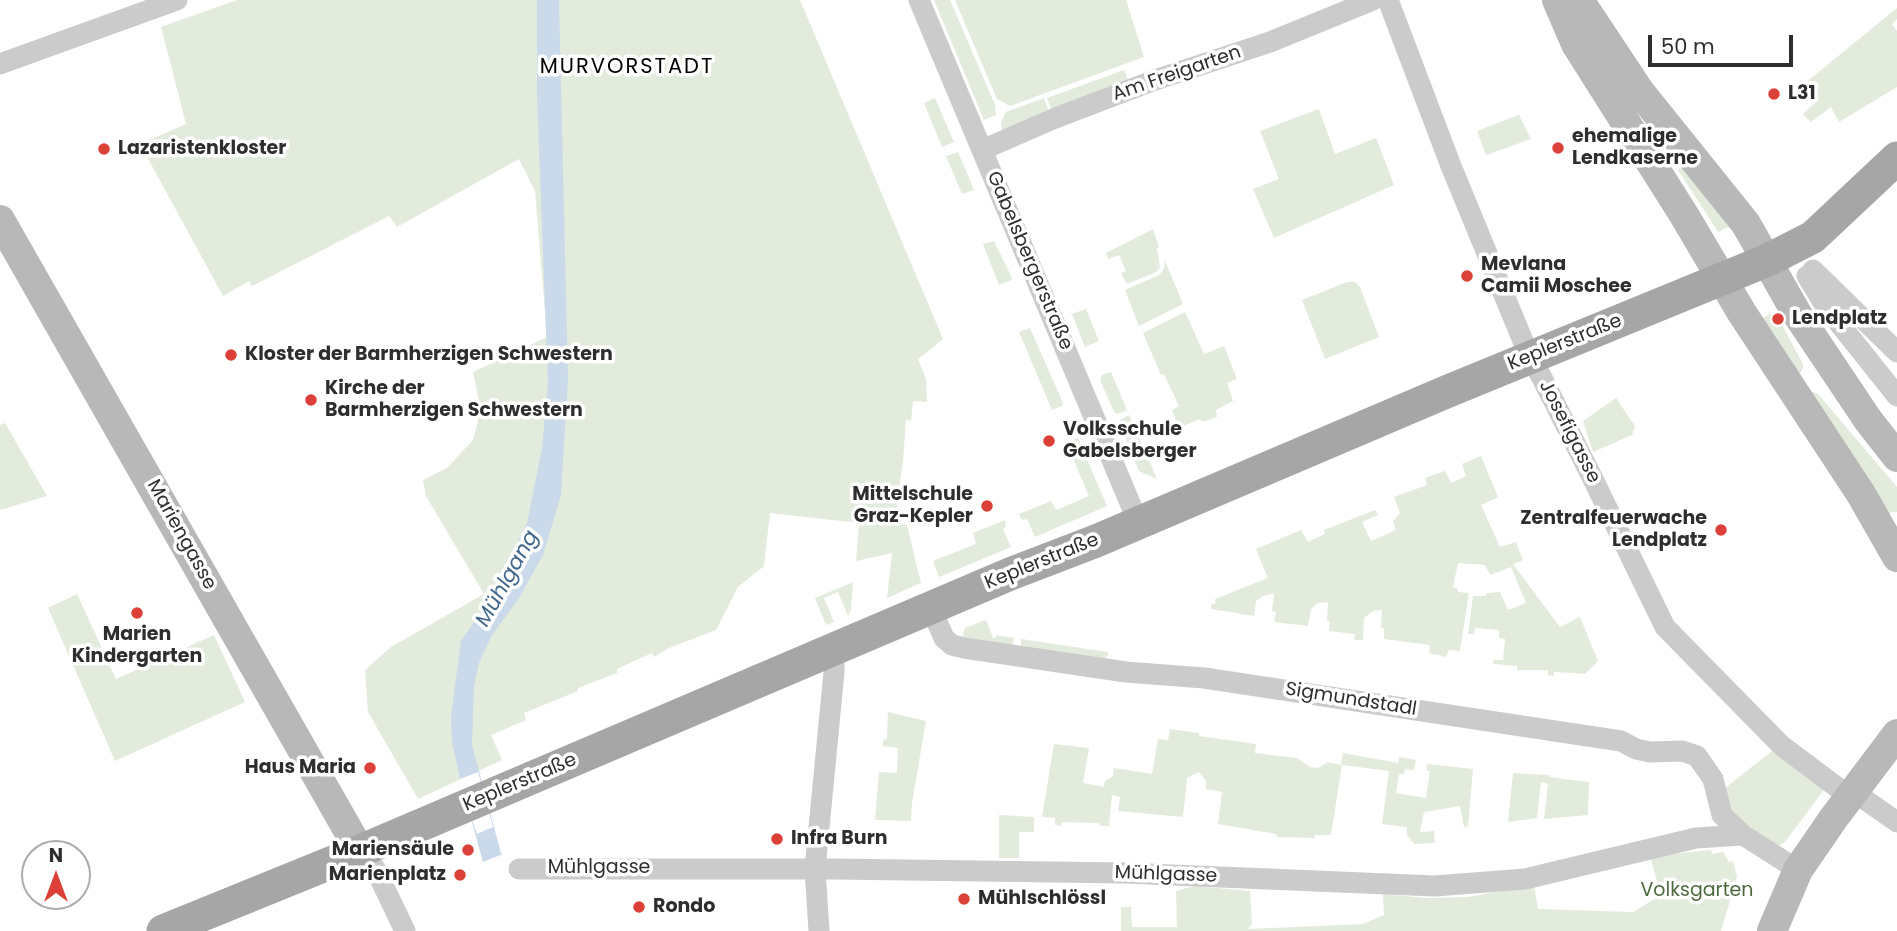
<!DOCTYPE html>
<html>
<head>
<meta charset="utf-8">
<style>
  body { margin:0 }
  #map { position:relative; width:1897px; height:931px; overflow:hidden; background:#fff; font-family:Poppins,sans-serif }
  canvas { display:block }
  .north { position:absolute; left:21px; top:840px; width:70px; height:70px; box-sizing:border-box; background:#fff; border:2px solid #ababab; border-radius:50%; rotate:0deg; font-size:19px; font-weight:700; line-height:28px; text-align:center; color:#2e2e2e }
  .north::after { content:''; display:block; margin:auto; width:24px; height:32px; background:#dc4139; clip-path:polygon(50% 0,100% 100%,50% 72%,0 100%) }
  .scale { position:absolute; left:1648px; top:35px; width:145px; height:32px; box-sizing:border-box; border:4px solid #2e2e2e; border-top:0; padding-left:9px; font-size:21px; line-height:24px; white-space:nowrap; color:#2e2e2e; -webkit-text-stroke:5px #fff; paint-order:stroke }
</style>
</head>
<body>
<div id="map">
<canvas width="1897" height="931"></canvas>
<div class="north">N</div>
<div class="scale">50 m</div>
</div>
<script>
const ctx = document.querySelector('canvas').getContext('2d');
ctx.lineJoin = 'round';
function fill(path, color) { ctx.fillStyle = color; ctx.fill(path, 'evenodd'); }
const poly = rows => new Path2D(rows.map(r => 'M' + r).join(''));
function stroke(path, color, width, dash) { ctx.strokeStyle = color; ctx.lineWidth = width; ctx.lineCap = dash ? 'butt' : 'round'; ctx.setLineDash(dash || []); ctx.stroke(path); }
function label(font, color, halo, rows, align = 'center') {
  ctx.font = font + ' Poppins,sans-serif'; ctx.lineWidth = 7; ctx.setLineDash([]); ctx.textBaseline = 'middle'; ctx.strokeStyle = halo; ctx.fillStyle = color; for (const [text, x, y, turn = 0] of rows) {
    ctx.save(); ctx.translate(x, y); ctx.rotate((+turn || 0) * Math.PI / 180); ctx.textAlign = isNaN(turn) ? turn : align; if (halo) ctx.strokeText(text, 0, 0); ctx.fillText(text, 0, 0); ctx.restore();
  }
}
const green = poly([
  [237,0,800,0,943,339,918,359,926,379,927,402,913,401,911,421,906,419,903,461,894,525,907,525,921,583,887,598,892,553,856,561,859,523,770,513,764,566,738,587,716,630,669,648,654,657,652,653,617,669,617,673,578,688,578,691,524,713,526,720,491,735,502,760,418,799,368,712,365,670,391,647,484,594,426,496,423,480,447,468,473,440,478,421,479,402,473,372,547,337,535,191,519,159,397,227,389,216,252,286,249,281,223,296,140,144,186,124,161,27],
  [934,0,950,0,995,105,996,115,984,120],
  [955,0,1126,0,1144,57,1010,106,997,99],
  [1897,8,1897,19,1892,24,1897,31,1897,87,1839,122,1831,107,1811,122,1803,114,1818,100,1804,84],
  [1124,70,1129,83,1052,111,1047,98],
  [935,98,954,142,942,147,924,103],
  [1044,98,1049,112,1002,131,1001,122,1006,112],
  [1319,109,1335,154,1376,138,1394,185,1274,238,1253,189,1279,179,1260,131],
  [1519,115,1531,139,1486,155,1477,131],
  [958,152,974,190,962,194,946,156],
  [1686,163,1733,225,1718,232,1678,170],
  [1153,229,1159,247,1157,248,1160,267,1156,272,1127,284,1121,273,1126,271,1119,255,1108,259,1106,253],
  [994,241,1012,278,1011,280,999,285,983,244],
  [1165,261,1183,304,1139,326,1125,290,1159,275,1164,269],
  [1347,282,1355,282,1360,287,1379,337,1325,359,1302,300],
  [1086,309,1099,341,1085,347,1072,314],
  [1185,312,1204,354,1224,346,1237,379,1227,383,1233,401,1216,410,1217,417,1202,422,1200,419,1179,428,1172,410,1179,406,1164,374,1161,375,1143,333],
  [1775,312,1803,364,1803,368,1800,374,1758,320],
  [1030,328,1063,403,1062,406,1052,410,1019,332],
  [1111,372,1127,410,1118,414,1114,412,1100,380,1102,375],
  [1813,392,1818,394,1897,487,1897,512,1884,513,1808,394],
  [1616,398,1635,426,1632,435,1593,452,1583,421],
  [1129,415,1137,432,1157,479,1139,471,1119,423,1120,420],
  [5,423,47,496,0,510,0,425],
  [1078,438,1107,506,1035,537,1027,519,1022,520,1019,514,1051,501,1056,510,1089,496,1066,442],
  [1481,456,1498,497,1481,505,1500,547,1516,542,1523,560,1513,564,1560,627,1580,617,1598,661,1585,674,1554,672,1554,676,1548,675,1548,670,1517,670,1517,666,1493,664,1494,660,1503,660,1505,639,1499,638,1499,630,1475,628,1474,634,1468,634,1473,596,1486,596,1487,593,1500,592,1508,610,1526,603,1511,567,1490,575,1485,565,1458,563,1453,587,1458,589,1458,592,1469,593,1460,651,1449,650,1446,657,1429,653,1430,645,1384,639,1384,628,1381,628,1382,610,1373,611,1364,618,1363,640,1354,640,1355,634,1329,631,1330,621,1327,621,1328,602,1318,603,1311,609,1308,626,1274,622,1276,612,1272,611,1274,593,1263,596,1256,601,1254,616,1211,609,1211,605,1216,603,1215,599,1268,578,1256,549,1301,530,1308,542,1325,534,1324,530,1375,510,1378,515,1362,522,1371,541,1396,530,1393,521,1400,513,1394,497,1427,485,1425,478,1445,471,1451,483,1466,476,1462,464],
  [1005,520,1006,526,1003,529,1011,547,939,577,933,561,976,544,973,533],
  [853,582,851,610,848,616,838,592,824,598,834,622,826,625,815,598],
  [77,594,116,679,214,635,245,702,115,761,48,608],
  [986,620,993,638,996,638,996,635,1014,638,1012,648,962,638,965,628],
  [1021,639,1108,652,1108,655,1103,660,1021,649],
  [888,712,926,721,912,803,911,821,875,820,879,772,897,773,898,748,883,746,883,741,887,738],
  [1170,729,1199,733,1199,736,1256,744,1255,753,1297,758,1310,767,1318,768,1328,762,1341,765,1343,753,1398,763,1399,757,1416,760,1414,770,1405,769,1404,774,1399,774,1396,793,1426,798,1430,771,1427,771,1427,764,1473,769,1468,826,1464,827,1460,806,1424,812,1420,832,1434,831,1435,843,1414,844,1407,835,1407,827,1382,824,1389,771,1342,765,1331,835,1315,835,1314,838,1277,837,1276,834,1218,824,1222,792,1206,789,1206,781,1199,772,1187,778,1183,817,1118,811,1120,797,1112,795,1109,826,1100,826,1099,823,1062,822,1061,826,1055,825,1055,818,1042,817,1054,744,1089,748,1083,783,1104,787,1105,781,1113,776,1114,768,1152,774,1158,739,1168,740],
  [1772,751,1826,787,1785,842,1780,845,1774,845,1761,836,1732,812,1724,789],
  [1513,773,1549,775,1549,777,1589,782,1588,815,1544,819,1548,784,1541,782,1537,818,1508,822],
  [999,815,1034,817,1034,832,1019,832,1019,858,999,858],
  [1711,850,1712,854,1723,852,1729,862,1733,861,1737,877,1721,931,1121,931,1121,907,1131,907,1132,927,1177,927,1176,891,1194,886,1250,891,1252,923,1248,929,1363,924,1384,915,1383,894,1427,898,1468,897,1534,885,1538,909,1633,912,1661,895,1650,856]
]);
const water = poly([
  [537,0,559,0,568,379,561,495,543,555,519,598,492,635,479,663,474,686,472,745,501,853,503,854,483,862,460,779,452,742,451,716,461,641,488,601,527,523,542,448,548,385,537,96]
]);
const pier = poly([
  [478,772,493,827,477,834,460,787,460,779]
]);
const street = poly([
  [919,0,1138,522],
  [1388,0,1451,166,1530,358,1541,376,1593,479,1665,627,1782,746,1850,797],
  [0,64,177,0],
  [982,150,1053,119,1155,80,1270,42,1373,0],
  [1813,270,1897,352],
  [1807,276,1826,307,1897,396],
  [931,608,944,638,952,645,964,648,1126,672,1204,678,1621,741,1636,749,1650,752,1682,751,1697,756,1713,779,1722,815,1743,835,1798,870],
  [1854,792,1897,822],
  [360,851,376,870,405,931],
  [519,869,833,869,1125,873,1435,886,1525,879,1696,838,1743,835],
  [819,931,815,869,834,672,834,651]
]);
const secondary = poly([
  [1557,0,1576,44,1684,215,1742,313,1861,494,1897,557],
  [1579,0,1640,92,1746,224,1797,314,1868,420,1897,457],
  [0,220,360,851],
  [1772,931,1798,870,1833,819,1897,734]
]);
const primary = poly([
  [163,931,360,851,1010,574,1096,541,1446,392,1768,260,1813,237,1897,158]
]);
const markers = [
  [1774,94,7,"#dc4139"],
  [1558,148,7,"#dc4139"],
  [104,149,7,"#dc4139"],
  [1467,276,7,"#dc4139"],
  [1778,319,7,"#dc4139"],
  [231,355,7,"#dc4139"],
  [311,400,7,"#dc4139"],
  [1049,441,7,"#dc4139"],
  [987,506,7,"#dc4139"],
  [1721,530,7,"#dc4139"],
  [137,613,7,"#dc4139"],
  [370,768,7,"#dc4139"],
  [777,839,7,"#dc4139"],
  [468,850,7,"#dc4139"],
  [460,875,7,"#dc4139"],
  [964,899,7,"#dc4139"],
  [639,907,7,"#dc4139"]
];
const streetNames = [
  ["Am Freigarten",1177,74,-19],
  ["Gabelsbergerstraße",1029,261,67],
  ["Keplerstraße",1565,343,-22],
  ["Josefigasse",1569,432,63],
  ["Mariengasse",181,535,61],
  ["Keplerstraße",1042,562,-22],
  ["Sigmundstadl",1351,700,9],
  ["Keplerstraße",520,783,-23],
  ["Mühlgasse",599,868],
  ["Mühlgasse",1166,875,2]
];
const poiNames = [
  ["L31",1788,94],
  ["ehemalige",1572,137],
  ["Lendkaserne",1572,159],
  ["Lazaristenkloster",118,149],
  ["Mevlana",1481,265],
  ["Camii Moschee",1481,287],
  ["Lendplatz",1792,319],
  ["Kloster der Barmherzigen Schwestern",245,355],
  ["Kirche der",325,389],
  ["Barmherzigen Schwestern",325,411],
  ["Volksschule",1063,430],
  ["Gabelsberger",1063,452],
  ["Mittelschule",973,495,"right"],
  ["Graz-Kepler",973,517,"right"],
  ["Zentralfeuerwache",1707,519,"right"],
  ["Lendplatz",1707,541,"right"],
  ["Marien",137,635,"center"],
  ["Kindergarten",137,657,"center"],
  ["Haus Maria",356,768,"right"],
  ["Infra Burn",791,839],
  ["Mariensäule",454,850,"right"],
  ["Marienplatz",446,875,"right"],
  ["Mühlschlössl",978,899],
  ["Rondo",653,907]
];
const parkNames = [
  ["Volksgarten",1697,891]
];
const neighbourhoodNames = [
  ["MURVORSTADT",627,68]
];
const waterNames = [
  ["Mühlgang",508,579,-61]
];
fill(green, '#e3ebdd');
fill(water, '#cadaea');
fill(pier, '#fff');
stroke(street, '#cbcbcb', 21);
stroke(secondary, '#b8b8b8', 30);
stroke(primary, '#a6a6a6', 33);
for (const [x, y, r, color] of markers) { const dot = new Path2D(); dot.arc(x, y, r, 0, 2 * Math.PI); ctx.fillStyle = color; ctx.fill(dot); stroke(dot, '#fff', 2.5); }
label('19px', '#2e2e2e', '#fff', streetNames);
label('bold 19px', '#2e2e2e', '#fff', poiNames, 'left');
label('19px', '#4c683e', '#fff', parkNames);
ctx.letterSpacing = '2px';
label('21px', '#000', '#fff', neighbourhoodNames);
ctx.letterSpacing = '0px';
label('italic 21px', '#40668c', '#fff', waterNames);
</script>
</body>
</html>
